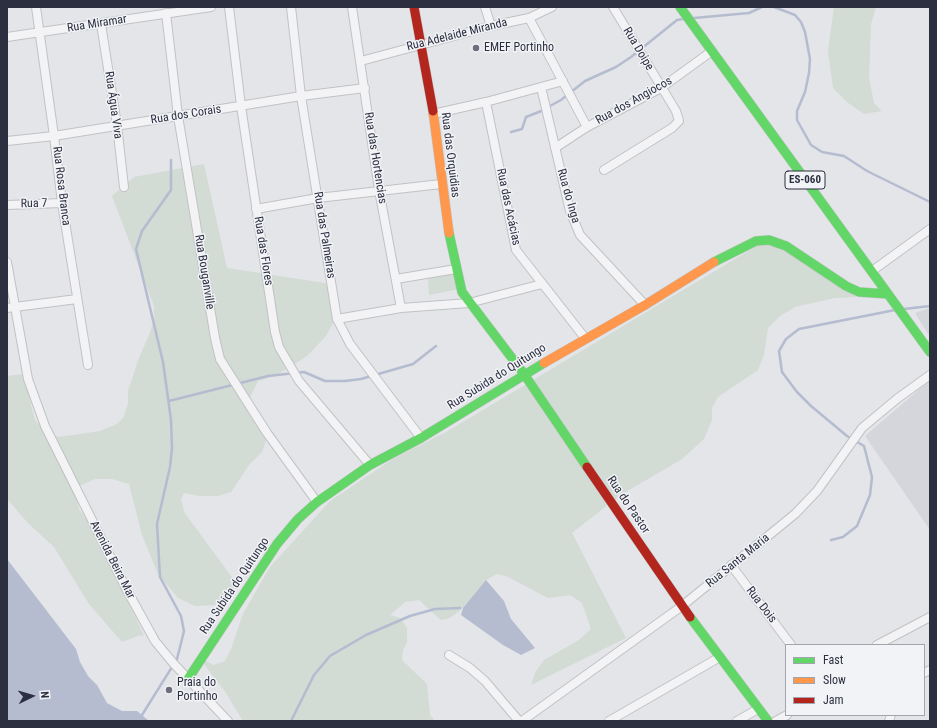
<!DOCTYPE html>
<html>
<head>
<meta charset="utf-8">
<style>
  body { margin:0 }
  #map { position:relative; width:937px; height:728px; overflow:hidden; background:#e3e5e8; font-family:"Roboto Condensed",sans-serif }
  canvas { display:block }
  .frame { position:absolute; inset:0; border:8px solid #2c2f40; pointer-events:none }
  .legend { position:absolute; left:785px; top:644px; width:140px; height:72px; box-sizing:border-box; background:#f2f3f7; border:1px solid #a3a5ae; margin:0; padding:5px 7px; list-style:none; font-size:12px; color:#2c2f40 }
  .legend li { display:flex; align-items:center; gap:8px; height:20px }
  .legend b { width:20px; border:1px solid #a3a5ae }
  .north { position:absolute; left:12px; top:676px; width:40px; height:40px; -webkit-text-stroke:3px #f2f3f7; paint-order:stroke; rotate:85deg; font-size:11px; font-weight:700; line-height:16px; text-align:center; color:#2c2f40 }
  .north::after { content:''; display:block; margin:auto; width:14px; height:18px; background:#2c2f40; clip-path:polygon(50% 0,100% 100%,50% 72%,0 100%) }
</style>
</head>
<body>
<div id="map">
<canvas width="937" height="728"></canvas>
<div class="frame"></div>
<ul class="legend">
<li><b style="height:5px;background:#63d668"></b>Fast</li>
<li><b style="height:5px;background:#ff974d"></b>Slow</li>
<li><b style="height:5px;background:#b3261e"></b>Jam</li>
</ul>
<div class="north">N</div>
</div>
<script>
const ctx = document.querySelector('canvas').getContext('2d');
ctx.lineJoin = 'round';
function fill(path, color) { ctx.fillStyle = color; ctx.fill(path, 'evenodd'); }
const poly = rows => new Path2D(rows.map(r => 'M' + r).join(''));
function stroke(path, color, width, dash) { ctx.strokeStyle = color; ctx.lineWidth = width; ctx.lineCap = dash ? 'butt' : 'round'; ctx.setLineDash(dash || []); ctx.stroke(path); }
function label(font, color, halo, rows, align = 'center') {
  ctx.font = font + ' "Roboto Condensed",sans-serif'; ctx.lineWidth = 3; ctx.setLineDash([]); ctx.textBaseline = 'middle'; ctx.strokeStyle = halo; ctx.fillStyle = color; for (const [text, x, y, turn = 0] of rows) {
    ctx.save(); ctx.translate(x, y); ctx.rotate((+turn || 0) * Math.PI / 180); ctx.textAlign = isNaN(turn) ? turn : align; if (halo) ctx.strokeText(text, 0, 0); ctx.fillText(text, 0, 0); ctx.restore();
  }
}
const built = poly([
  [930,308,930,337,915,313],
  [930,380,930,530,865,436]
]);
const green = poly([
  [834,7,876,7,871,24,869,78,874,103,882,111,864,114,847,102,833,88,828,51],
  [204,164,227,268,331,284,335,290,334,321,326,336,307,356,275,376,258,381,248,401,252,419,269,431,262,452,249,465,231,492,218,496,199,496,184,493,181,499,184,512,237,584,235,593,214,605,195,606,178,598,158,574,142,535,129,484,112,479,95,479,75,488,79,509,98,536,144,636,141,635,122,642,89,604,54,547,28,523,7,499,7,376,23,374,35,420,47,435,59,437,100,431,117,424,123,418,128,404,128,391,139,358,149,335,154,320,154,306,112,196,134,177],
  [770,238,857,297,835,298,795,307,780,316,768,328,764,355,758,370,718,397,712,408,712,420,704,439,682,459,619,496,572,533,626,638,531,685,536,671,544,660,579,640,591,629,582,603,570,595,548,598,508,577,497,574,486,580,463,608,450,618,441,620,419,600,405,602,390,615,400,618,407,628,407,642,403,650,402,660,427,684,430,715,435,721,243,721,226,693,198,656,213,665,225,661,231,649,243,614,270,567,330,501,393,459,448,431],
  [456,273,459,289,429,295,428,278]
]);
const water = poly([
  [7,559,76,649,80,662,88,676,97,685,107,703,122,711,137,711,149,721,7,721],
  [486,580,504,601,511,619,535,648,521,655,503,645,461,615,463,608]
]);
const stream = poly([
  [774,7,795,15,801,22,805,32,810,59,809,73,805,92,797,111,797,120,811,145,822,152,844,156,867,171,930,202],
  [694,18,749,13,762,7],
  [548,107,561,100,585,81,616,67,631,57,677,20,683,19],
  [511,132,522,129,526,117,544,110],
  [904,309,930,306],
  [169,401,268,376,304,372,325,381,345,381,361,379,413,364,436,346],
  [831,540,843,537,857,526,870,495,872,477,864,446,847,436,811,406,797,392,782,372,779,351,786,339,799,329,895,310],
  [142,715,177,659,184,631,181,616,160,577,157,524,170,467,172,448,171,420,163,362,136,249,142,231,171,190,171,160],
  [291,721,314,675,330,656,366,635,410,616,435,609,460,608]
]);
const street = poly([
  [36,7,54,136,62,203,88,365],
  [229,7,241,106,275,332,279,347,299,381,370,465],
  [291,7,301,96,337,319,350,344,421,438],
  [352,7,379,190,401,308],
  [485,7,491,26],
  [166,13,178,116,215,338,220,359,267,433,317,502],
  [529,18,587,127],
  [101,24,117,125,124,187],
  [7,37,211,7],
  [361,61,491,26,529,18,552,7],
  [541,87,570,211,580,235,645,305],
  [486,102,516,250,585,338],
  [433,114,486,102,563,81],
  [7,141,54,136,301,96,365,88],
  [555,148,587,127,661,88,712,51],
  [604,170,672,128,679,121,676,111,613,7],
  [7,205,62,203],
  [256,209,318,198,441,184],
  [7,262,28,379,45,426,128,592,155,641,174,664,228,721],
  [872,271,930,229],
  [396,279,456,269],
  [7,308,77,299],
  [337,319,401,308,469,303,542,284],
  [731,565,791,645],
  [877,645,930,617],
  [449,655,470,668,485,681,519,721],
  [924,673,930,670],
  [522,721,682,606,795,514,817,491,862,428,898,398,930,375],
  [609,721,720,657],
  [737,721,758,709],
  [776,721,787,715],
  [889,721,891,715]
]);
const fast = poly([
  [680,7,930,352],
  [449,233,462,292,524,374,587,467],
  [714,262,756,241,769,240,786,246,846,286,859,292,888,294],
  [690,617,768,721],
  [188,679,277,544,298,519,317,502,370,465,421,438,544,363]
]);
const slow = poly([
  [433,111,449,233],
  [544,363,645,305,714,262]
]);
const jam = poly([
  [414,7,433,111],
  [587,467,690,617]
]);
const markers = [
  [476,48,4,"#6c6f7b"],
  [169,690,4,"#6c6f7b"]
];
const shields = [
  [805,180,40]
];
const shieldNames = [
  ["ES-060",805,180]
];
const streetNames = [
  ["Rua Miramar",97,24,-9],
  ["Rua Adelaide Miranda",457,35,-14],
  ["Rua Doipe",638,49,59],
  ["Rua dos Angiocos",634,101,-29],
  ["Rua Água Viva",113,105,82],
  ["Rua dos Corais",186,115,-9],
  ["Rua das Orquidias",450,155,83],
  ["Rua das Hortencias",375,158,81],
  ["Rua Rosa Branca",61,186,83],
  ["Rua do Inga",568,196,74],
  ["Rua 7",34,204,-1],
  ["Rua das Acácias",508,207,78],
  ["Rua das Palmeiras",324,235,81],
  ["Rua das Flores",263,251,81],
  ["Rua Bouganville",204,272,81],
  ["Rua Subida do Quitungo",497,377,-32],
  ["Rua do Pastor",628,505,56],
  ["Avenida Beira Mar",112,560,63],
  ["Rua Santa Maria",738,561,-39],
  ["Rua Subida do Quitungo",235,586,-56],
  ["Rua Dois",761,605,53]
];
const poiNames = [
  ["EMEF Portinho",484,48],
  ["Praia do",177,683],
  ["Portinho",177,697]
];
fill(built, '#d4d6dc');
fill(green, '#d2dbd4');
fill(water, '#b5bcd0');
stroke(stream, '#b5bcd0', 2.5);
stroke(street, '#c0c2c4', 10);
stroke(fast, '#c0c2c4', 10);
stroke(slow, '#c0c2c4', 10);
stroke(jam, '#c0c2c4', 10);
stroke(street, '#f3f3f5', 8);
stroke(fast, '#63d668', 9);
stroke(slow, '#ff974d', 9);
stroke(jam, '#b3261e', 9);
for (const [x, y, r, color] of markers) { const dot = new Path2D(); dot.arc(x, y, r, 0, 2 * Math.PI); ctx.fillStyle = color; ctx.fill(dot); stroke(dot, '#f2f3f7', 1.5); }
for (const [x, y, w] of shields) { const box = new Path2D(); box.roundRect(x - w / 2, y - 9, w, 18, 3); ctx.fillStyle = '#f2f3f7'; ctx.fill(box); stroke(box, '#2c2f40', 1); }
label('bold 11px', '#2c2f40', null, shieldNames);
label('12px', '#2c2f40', '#f2f3f7', streetNames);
label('12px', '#2c2f40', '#f2f3f7', poiNames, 'left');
</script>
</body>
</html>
